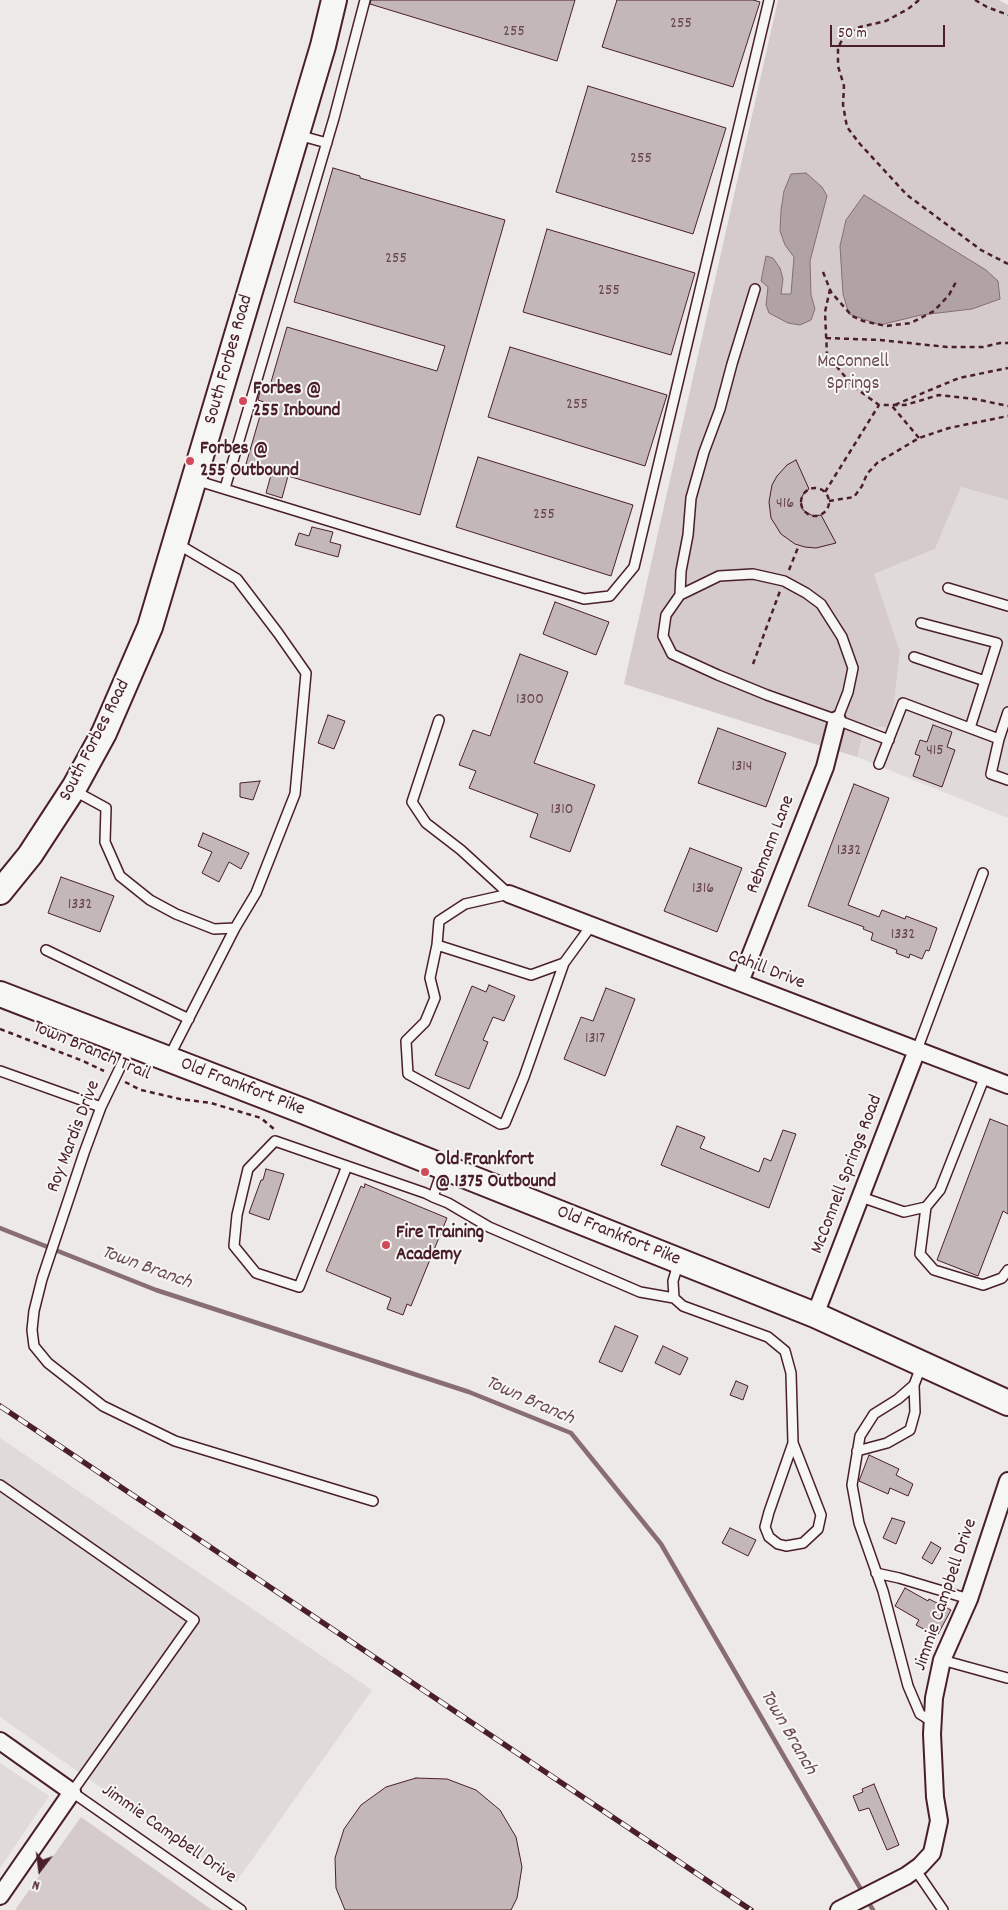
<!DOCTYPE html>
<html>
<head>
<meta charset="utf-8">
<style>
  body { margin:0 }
  #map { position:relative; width:1008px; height:1910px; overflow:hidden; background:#ece9e6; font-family:Dekko,sans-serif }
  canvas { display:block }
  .north { position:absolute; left:15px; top:1845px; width:50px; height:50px; -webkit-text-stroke:4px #f6f6f2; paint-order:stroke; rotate:195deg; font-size:14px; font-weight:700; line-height:20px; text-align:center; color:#4a1f2b }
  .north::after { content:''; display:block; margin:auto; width:18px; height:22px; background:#4a1f2b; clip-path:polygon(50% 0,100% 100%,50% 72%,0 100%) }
  .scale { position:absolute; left:830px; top:25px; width:115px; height:22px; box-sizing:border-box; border:2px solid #4a1f2b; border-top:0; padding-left:6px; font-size:15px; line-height:18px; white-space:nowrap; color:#4a1f2b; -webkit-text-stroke:4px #f6f6f2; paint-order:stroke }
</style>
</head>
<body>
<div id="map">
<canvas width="1008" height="1910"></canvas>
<div class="north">N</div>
<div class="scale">50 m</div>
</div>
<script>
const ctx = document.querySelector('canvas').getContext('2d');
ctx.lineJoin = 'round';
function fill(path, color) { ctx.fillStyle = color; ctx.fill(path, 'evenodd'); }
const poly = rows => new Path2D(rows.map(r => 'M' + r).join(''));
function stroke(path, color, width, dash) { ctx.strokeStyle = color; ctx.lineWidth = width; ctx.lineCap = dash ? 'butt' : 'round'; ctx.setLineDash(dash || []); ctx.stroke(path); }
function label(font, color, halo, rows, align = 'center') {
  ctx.font = font + ' Dekko,sans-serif'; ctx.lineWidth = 4; ctx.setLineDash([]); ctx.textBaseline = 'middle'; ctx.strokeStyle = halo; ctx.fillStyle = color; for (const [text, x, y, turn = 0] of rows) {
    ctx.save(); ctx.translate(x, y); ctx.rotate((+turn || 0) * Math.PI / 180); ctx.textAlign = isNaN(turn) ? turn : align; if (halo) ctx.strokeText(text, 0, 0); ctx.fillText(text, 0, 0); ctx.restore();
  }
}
const built = poly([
  [961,487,1008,500,1008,818,857,757,865,726,891,728,900,652,874,574,935,549],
  [0,1438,372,1690,236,1882,0,1717],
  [0,1763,49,1796,0,1868]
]);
const green = poly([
  [778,0,999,0,1008,5,1008,500,961,487,935,549,874,574,900,652,891,728,865,726,857,757,624,684],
  [81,1817,212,1910,15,1910]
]);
const water = poly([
  [806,173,822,187,827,196,810,261,811,295,815,309,811,320,800,325,788,323,769,313,766,305,768,287,761,281,766,256,773,258,780,268,783,279,781,294,791,294,794,257,785,245,780,231,781,210,784,191,791,174,806,173],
  [864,195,986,270,998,281,1000,299,972,309,921,315,880,325,849,314,843,294,840,246,846,220,864,195]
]);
const stream = poly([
  [0,1228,156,1290,469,1392,571,1433,661,1544,863,1893],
  [867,1900,873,1910]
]);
const building = poly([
  [371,0,575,0,557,61,370,4,371,0],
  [617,0,753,0,760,2,733,87,602,47,617,0],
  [588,86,726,128,693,234,556,192,588,86],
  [333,168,360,176,360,178,505,220,420,515,288,476,282,498,266,493,272,471,246,464,264,402,258,400,261,387,269,389,287,327,437,371,445,346,294,302,333,168],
  [547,229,695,273,671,355,523,312,547,229],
  [510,347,667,395,645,466,488,417,510,347],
  [478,457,633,505,611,576,456,527,478,457],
  [796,460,809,489,804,493,802,497,801,502,803,510,813,516,821,515,836,543,816,548,805,547,795,544,781,534,771,518,769,502,772,485,777,476,787,465,796,460],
  [312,527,333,532,330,542,341,545,338,557,295,545,299,533,309,536,312,527],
  [555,602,609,622,596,655,543,634,555,602],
  [520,654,568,672,534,763,595,785,570,852,530,837,538,814,469,788,476,771,459,765,473,730,490,736,520,654],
  [328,715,345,721,334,749,318,743,328,715],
  [933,725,952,732,947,747,955,750,942,787,913,776,920,756,915,754,920,740,927,742,933,725],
  [718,728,786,753,766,807,698,783,718,728],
  [260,781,253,800,240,797,240,783,260,781],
  [854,784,889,798,848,905,879,917,882,910,905,919,906,916,937,928,929,951,926,950,922,959,910,954,909,958,896,953,897,950,871,940,873,933,863,929,864,927,808,906,854,784],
  [203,833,249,853,241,869,229,862,219,882,202,873,212,852,198,846,203,833],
  [690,848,742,868,717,932,664,911,690,848],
  [61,877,114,896,100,932,48,913,61,877],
  [489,985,515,996,504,1021,493,1017,483,1040,488,1042,469,1089,435,1075,472,986,486,992,489,985],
  [606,988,635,999,605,1076,564,1059,581,1017,593,1021,606,988],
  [990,1119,1008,1126,1008,1214,1003,1211,978,1276,937,1260,990,1119],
  [677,1126,705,1137,700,1148,759,1172,764,1158,771,1161,783,1130,796,1134,769,1208,661,1165,677,1126],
  [266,1169,284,1174,269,1220,249,1213,261,1180,263,1180,266,1169],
  [365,1184,447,1218,411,1306,407,1304,403,1315,387,1309,391,1298,326,1271,361,1186,364,1188,365,1184],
  [615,1326,638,1336,622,1372,599,1362,615,1326],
  [663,1346,688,1358,680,1375,655,1363,663,1346],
  [736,1381,748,1386,743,1400,730,1395,736,1381],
  [869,1455,899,1469,896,1475,913,1484,908,1496,890,1488,888,1494,859,1481,869,1455],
  [892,1518,905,1522,896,1544,883,1538,892,1518],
  [730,1528,756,1540,748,1556,722,1543,730,1528],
  [931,1542,941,1548,932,1564,922,1558,931,1542],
  [905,1588,928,1601,929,1599,951,1610,937,1636,916,1625,919,1620,895,1606,905,1588],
  [416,1778,447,1779,476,1790,500,1810,516,1837,522,1867,517,1898,511,1910,345,1910,336,1888,335,1858,344,1829,361,1805,386,1787,416,1778],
  [874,1784,899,1845,887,1850,869,1808,859,1811,853,1796,863,1792,862,1789,874,1784]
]);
const path = poly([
  [919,0,908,9,886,21,860,27,845,34,838,48,838,66,844,86,843,105,847,127,860,144,907,195,981,250,1008,264],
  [975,0,987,7,1008,15],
  [823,272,831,292,852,316,863,321,886,326,911,323,934,311,949,295,957,280],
  [830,289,825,312,827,355,853,386,879,405,905,405,939,395,975,399,1008,406],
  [826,338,880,340,947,347,983,347,1000,343,1008,343],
  [919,438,892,406,959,378,1008,368],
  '801 502a14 14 0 1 1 28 0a14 14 0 1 1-28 0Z',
  [825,492,879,405],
  [829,501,854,497,862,486,867,474,877,463,919,438,949,428,1008,416],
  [789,570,799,545],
  [753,664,780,591],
  [0,1029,83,1061,104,1071],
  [125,1082,141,1090,180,1099,211,1103,261,1118,275,1130]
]);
const lane = poly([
  [298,135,327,143],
  [195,480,584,599,610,596,634,567,769,0],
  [225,488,334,118,365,0],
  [948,588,1008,606],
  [680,595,681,571,688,535,691,498,704,452,720,409,732,364,755,289],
  [921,623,997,643,970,728],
  [914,657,985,681],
  [439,720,412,802,426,823,461,850,509,894],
  [837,720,848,692,853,668,842,637,821,604,806,593,784,581,753,574,719,576,680,595,666,615,663,636,672,654,718,675,767,695,837,720,889,740],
  [999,739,1008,712],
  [879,764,903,703,999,739,991,774,1008,780],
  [73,790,106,808,105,842,120,876,150,900,176,914,214,929,235,928,256,893,295,794,306,673,278,633,237,579,176,543],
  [509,894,465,904,439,921,437,945,531,975,564,963,591,926],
  [437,945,430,978,435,998,425,1022,406,1041,408,1074,500,1124,505,1123,524,1077,564,963],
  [46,950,189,1019],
  [131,1045,101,1107,84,1153,42,1279,34,1311,32,1330,34,1346,48,1363,103,1406,175,1441,373,1501],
  [917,1050,983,873],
  [168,1059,235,928],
  [0,1071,101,1107],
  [347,1166,299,1287,256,1273,234,1246,237,1215,248,1169,275,1141,347,1166,425,1193,433,1197,443,1168],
  [433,1197,448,1203,489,1227,640,1292,674,1298],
  [861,1197,904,1212,926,1207,940,1190,985,1076],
  [926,1207,920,1254,934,1270,983,1285,1002,1278,1008,1270],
  [679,1261,673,1281,674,1298,683,1306,768,1337,785,1351,791,1373,793,1443,821,1515,818,1529,803,1543,786,1546,778,1544,769,1537,765,1527,769,1512,793,1443],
  [922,1364,914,1385,898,1399,874,1414,860,1436,852,1485,859,1523,883,1591,908,1686,920,1714,933,1722],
  [857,1451,887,1443,910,1430,915,1412,914,1385],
  [0,1485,194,1620,72,1792,241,1910],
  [876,1573,899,1578,969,1599],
  [942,1660,1007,1678],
  [915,1869,943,1910]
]);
const street = poly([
  [509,894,1008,1085],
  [740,982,825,767,837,720],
  [815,1315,917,1050],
  [0,1741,72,1792,0,1896],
  [839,1910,906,1876,920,1866,932,1853,939,1821,935,1797,932,1734,934,1698,942,1660,969,1599,1008,1481]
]);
const secondary = poly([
  [0,892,30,855,75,786,104,733,150,627,323,46,334,0],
  [0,994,303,1111,815,1315,1008,1403]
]);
const rail = poly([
  [0,1406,751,1910]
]);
const markers = [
  [243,401,5,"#d1495b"],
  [190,461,5,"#d1495b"],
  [425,1172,5,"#d1495b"],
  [386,1245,5,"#d1495b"]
];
const numberNames = [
  ["255",681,25],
  ["255",514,33],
  ["255",641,160],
  ["255",396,260],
  ["255",609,292],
  ["255",577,406],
  ["416",785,505],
  ["255",544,516],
  ["1300",530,701],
  ["415",935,752],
  ["1314",742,768],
  ["1310",562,811],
  ["1332",849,852],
  ["1316",703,890],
  ["1332",80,906],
  ["1332",903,936],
  ["1317",595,1040]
];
const streetNames = [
  ["South Forbes Road",230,360,-74],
  ["South Forbes Road",96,741,-63],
  ["Rebmann Lane",772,845,-69],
  ["Cahill Drive",766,971,21],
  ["Town Branch Trail",91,1052,23],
  ["Old Frankfort Pike",242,1088,21],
  ["Roy Mardis Drive",75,1137,-69],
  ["McConnell Springs Road",848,1175,-69],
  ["Old Frankfort Pike",618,1237,22],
  ["Jimmie Campbell Drive",947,1595,-71],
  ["Jimmie Campbell Drive",168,1835,35]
];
const parkNames = [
  ["McConnell",853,363],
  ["Springs",853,385]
];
const poiNames = [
  ["Forbes @",253,390],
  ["255 Inbound",253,412],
  ["Forbes @",200,450],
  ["255 Outbound",200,472],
  ["Old Frankfort",435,1161],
  ["@ 1375 Outbound",435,1183],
  ["Fire Training",396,1234],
  ["Academy",396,1256]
];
const waterNames = [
  ["Town Branch",146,1269,20],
  ["Town Branch",529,1402,24],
  ["Town Branch",787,1733,60]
];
fill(built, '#e0dad8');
fill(green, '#d4cbca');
fill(water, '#b1a2a3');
stroke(water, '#886e73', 1);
stroke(stream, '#886e73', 4.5);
fill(building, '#c4b7b7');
stroke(building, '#4a1f2b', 1);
stroke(lane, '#4a1f2b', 12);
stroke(street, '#4a1f2b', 20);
stroke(secondary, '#4a1f2b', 28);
stroke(path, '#4a1f2b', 2.5, [5, 4]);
stroke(lane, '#f6f6f2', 9);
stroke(street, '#f6f6f2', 16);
stroke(secondary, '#f6f6f2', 24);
stroke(rail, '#4a1f2b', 5.5);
stroke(rail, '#f6f6f2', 4, [11]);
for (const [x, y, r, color] of markers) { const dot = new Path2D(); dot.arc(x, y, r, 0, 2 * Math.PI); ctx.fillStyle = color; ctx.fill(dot); stroke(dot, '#f6f6f2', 2); }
label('16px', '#68454e', null, numberNames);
label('19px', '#4a1f2b', '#f6f6f2', streetNames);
label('19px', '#6c4a53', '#f6f6f2', parkNames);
label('bold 19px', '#4a1f2b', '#f6f6f2', poiNames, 'left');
label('italic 20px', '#6e4d55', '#f6f6f2', waterNames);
</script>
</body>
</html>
